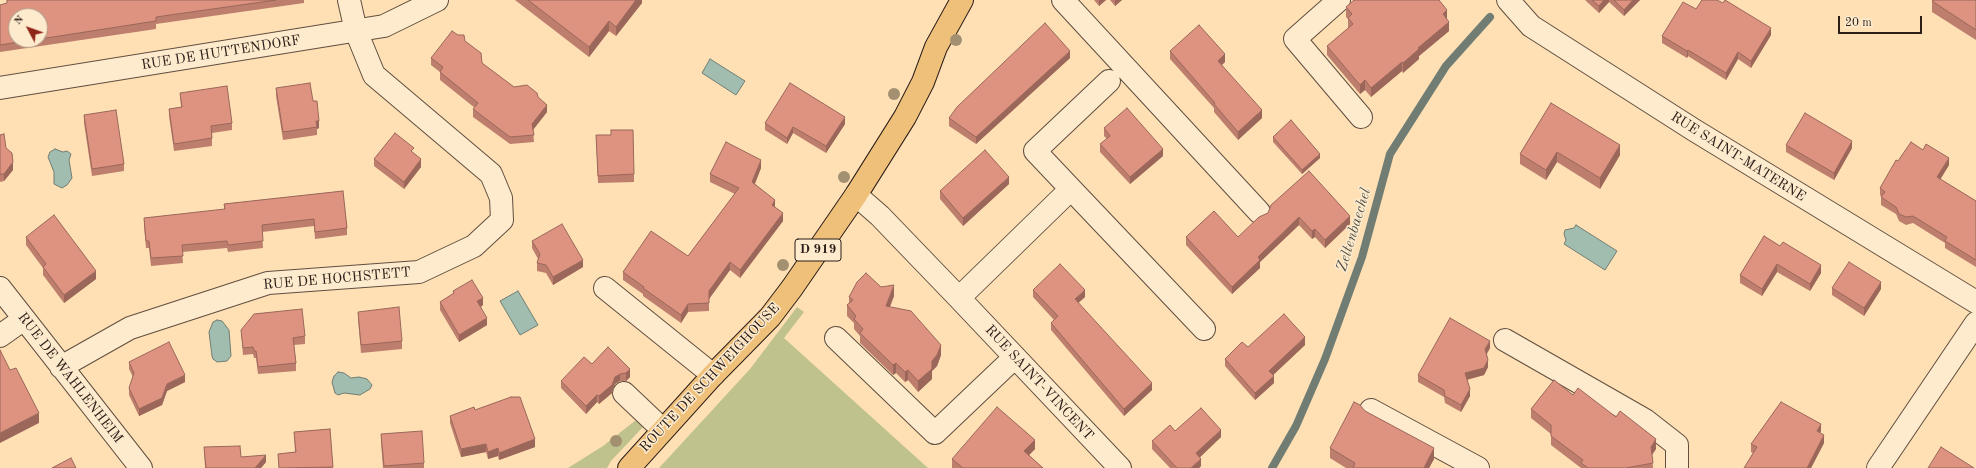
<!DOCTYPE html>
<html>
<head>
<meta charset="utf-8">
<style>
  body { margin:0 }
  #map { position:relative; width:1976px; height:468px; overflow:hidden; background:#fee0b4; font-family:"Old Standard TT",serif }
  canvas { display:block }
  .north { position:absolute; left:8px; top:8px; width:40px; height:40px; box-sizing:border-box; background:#feebce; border:1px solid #aa9985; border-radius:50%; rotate:311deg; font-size:11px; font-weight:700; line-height:16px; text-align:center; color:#2b1e18 }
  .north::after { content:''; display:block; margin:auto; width:14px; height:18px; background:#8f2418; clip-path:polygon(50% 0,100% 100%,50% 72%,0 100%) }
  .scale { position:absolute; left:1838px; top:16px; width:84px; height:18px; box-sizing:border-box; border:2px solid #2b1e18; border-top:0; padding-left:5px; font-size:12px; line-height:14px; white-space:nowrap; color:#2b1e18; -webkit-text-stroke:3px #feebce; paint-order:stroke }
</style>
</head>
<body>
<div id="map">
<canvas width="1976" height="468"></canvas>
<div class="north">N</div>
<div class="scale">20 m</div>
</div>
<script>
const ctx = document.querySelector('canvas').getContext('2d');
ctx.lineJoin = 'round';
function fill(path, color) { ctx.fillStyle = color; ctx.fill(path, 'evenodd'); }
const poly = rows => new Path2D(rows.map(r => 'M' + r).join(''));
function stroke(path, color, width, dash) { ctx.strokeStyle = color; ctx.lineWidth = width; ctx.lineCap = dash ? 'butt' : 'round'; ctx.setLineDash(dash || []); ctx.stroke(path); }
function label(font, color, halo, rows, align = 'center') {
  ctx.font = font + ' "Old Standard TT",serif'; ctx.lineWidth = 3; ctx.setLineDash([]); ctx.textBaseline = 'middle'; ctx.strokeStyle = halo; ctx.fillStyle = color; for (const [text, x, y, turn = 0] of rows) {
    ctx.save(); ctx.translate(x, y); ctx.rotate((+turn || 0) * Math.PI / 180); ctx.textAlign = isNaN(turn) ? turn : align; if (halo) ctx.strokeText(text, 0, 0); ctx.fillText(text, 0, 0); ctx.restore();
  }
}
const green = poly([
  [797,307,804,312,784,338,928,468,659,468,750,369],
  [636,420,643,427,611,461,607,468,568,468,603,446]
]);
const water = poly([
  [710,59,745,81,736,95,702,73,710,59],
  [55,149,63,152,67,151,71,154,69,160,72,178,67,185,62,188,54,184,54,172,48,157,50,152,55,149],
  [1576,225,1617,251,1605,270,1564,244,1566,240,1564,234,1565,230,1574,228,1576,225],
  [518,291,538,325,520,335,500,301,518,291],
  [217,320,222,321,229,330,231,356,227,361,217,362,213,359,212,356,209,332,213,322,217,320],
  [338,372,344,373,351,378,359,377,367,379,372,385,370,389,360,395,344,393,338,395,335,393,332,382,334,376,338,372]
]);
const stream = poly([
  [1272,468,1296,426,1325,359,1362,257,1390,154,1446,66,1490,17]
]);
const minor = poly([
  [1063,0,1259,212],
  [1339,0,1295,39,1361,117],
  [1508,0,1531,26,1694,130,1976,302],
  [0,88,384,26,437,0],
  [1071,189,1035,151,1109,81],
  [856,195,880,216,959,298,1120,468],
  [0,288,141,468],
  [605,288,713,375],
  [959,298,1071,189,1204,329],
  [0,336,24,319],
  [836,338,935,433,1015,357],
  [1505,340,1645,420,1677,445,1677,468],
  [61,367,130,328,268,283,419,272,474,246,502,220,501,198,491,174,374,75,356,31,349,0],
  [624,393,662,429],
  [1371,410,1478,468],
  [1878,468,1976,323]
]);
const major = poly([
  [629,468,713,375,770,317,792,288,856,195,905,117,923,82,936,47,962,0]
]);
const trees = [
  [956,40],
  [894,94],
  [844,177],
  [783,265],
  [616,441]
];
const wall = poly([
  [7,0,304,0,304,3,156,24,156,29,0,52,0,5,7,4],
  [40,16,40,40,16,40],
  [515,0,642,0,642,3,616,36,609,31,589,57],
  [1094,0,1106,0,1099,6],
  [1110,0,1122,0,1115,6],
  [1585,0,1640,0,1624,16,1609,2,1599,13],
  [1976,0,1976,40,1932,12,1932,1],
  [1346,7,1447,20,1449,31,1419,56,1419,59,1403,73,1402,71,1371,97,1365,90,1360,94,1327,55,1327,46,1348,28,1348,19,1346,17],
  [1696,9,1771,35,1751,68,1738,59,1726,80,1688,56,1687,58,1662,43,1662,36],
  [465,41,482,63,514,87,538,97,547,112,533,130,534,142,510,144,473,117,473,109,475,108,440,80,440,72,431,65,431,58],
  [1170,51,1225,62,1222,65,1262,118,1238,140,1214,112,1214,108,1170,59],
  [1070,58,976,144,949,126,949,118],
  [276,88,313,101,319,128,317,129,317,135,283,140,276,96],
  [180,93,232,123,232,130,212,133,212,146,174,151,169,116,169,109,181,107],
  [1551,103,1620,155,1600,189,1557,162,1546,180,1520,164,1520,154],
  [84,115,124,164,124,171,92,176,84,123],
  [765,123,845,124,826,153,793,133,787,144,765,130],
  [1104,128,1163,156,1130,184,1100,152,1100,144,1107,139,1104,136],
  [0,135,6,148,13,170,4,181,0,182],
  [596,135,634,174,634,182,598,183],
  [1273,137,1320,158,1302,174,1273,142],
  [1786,145,1852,148,1834,180,1786,152],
  [1923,150,1949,165,1940,179,1976,201,1976,267,1945,248,1945,243,1913,223,1906,225,1899,221,1896,214,1881,205,1881,197,1882,197,1880,195,1880,188,1898,161],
  [414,153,421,167,404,189,374,166,374,159],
  [761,168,755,184,775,208,783,221,740,278,730,270,709,299,709,311,688,312,681,323,643,296,643,294,623,280,623,272,688,256,735,194,710,182,710,174],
  [1009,184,963,226,940,199,940,191],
  [343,191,347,228,347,235,315,239,314,226,262,232,263,248,228,252,227,248,182,252,183,263,151,266,149,248,146,248,144,226,144,218,224,210,224,204],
  [1268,213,1350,224,1325,248,1315,237,1312,239,1299,225,1260,262,1260,268,1232,294,1186,245,1186,237,1238,237],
  [1764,236,1821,273,1810,291,1777,272,1762,296,1740,283,1740,275],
  [26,237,96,279,64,303,43,275,43,268,26,245],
  [532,241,583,267,553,285,546,273,537,271,537,263,538,259,532,248],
  [881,287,894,296,890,307,941,355,937,366,932,371,932,379,918,392,908,380,905,382,896,373,893,375,860,343,860,336,854,329,854,323,847,316,847,305,849,303,849,297],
  [1832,288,1881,289,1864,316,1832,295],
  [1033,290,1085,297,1078,303,1152,390,1124,416,1051,330,1051,323,1054,320,1033,297],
  [453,291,483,305,481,307,487,325,459,342,440,310,440,302,453,294],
  [358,312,402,341,402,349,361,353,358,319],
  [241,330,305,336,305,344,294,345,296,363,296,371,258,374,256,358,254,358,253,354,243,355],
  [1305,345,1273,375,1274,383,1255,400,1225,366,1225,359,1248,347],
  [608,347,630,377,626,381,620,381,615,384,612,393,599,404,597,402,586,414,561,388,561,381,592,364],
  [1490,348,1487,354,1488,367,1484,375,1467,380,1470,396,1461,412,1445,403,1444,397,1418,382,1418,375],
  [129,362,185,382,167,391,162,405,139,416,129,395,129,388,133,377,129,369],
  [1573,395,1656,449,1652,455,1653,468,1581,468,1551,445,1551,434,1531,418,1531,409],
  [475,410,535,447,499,460,498,456,488,459,486,452,461,457,450,423,450,416],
  [1365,411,1434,459,1429,468,1346,468,1330,458,1330,448],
  [330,429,333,468,279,468,278,454,295,452,294,432],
  [1175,431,1221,437,1200,457,1201,466,1199,468,1170,468,1152,449,1152,441],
  [1821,431,1820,433,1824,443,1811,468,1744,468,1753,453,1751,452,1751,444],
  [381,434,424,463,424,468,383,468,381,442],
  [204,447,241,457,266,462,261,468,205,468],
  [1035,449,1029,455,1043,468,952,468,952,459]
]);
const shadedWall = poly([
  [636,0,642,0,642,3,616,36,616,27],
  [1099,0,1106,0,1099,6],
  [1115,0,1122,0,1115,6],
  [1604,0,1609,0,1609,2,1599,13,1599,6],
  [1633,0,1640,0,1624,16,1624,10],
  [1447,10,1447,20,1443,14],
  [609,21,609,31,589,57,589,47],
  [1449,22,1449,31,1419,56,1419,59,1403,73,1403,63,1418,48],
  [1771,28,1771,35,1751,68,1751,61],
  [1688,50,1688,56,1687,58,1687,51],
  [1070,51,1070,58,976,144,976,137],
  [1738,52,1738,59,1726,80,1726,73],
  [1225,54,1225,62,1218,68,1218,61],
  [1402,62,1402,71,1371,97,1371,88],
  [1365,80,1365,90,1360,94,1360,85],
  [547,105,547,112,532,131,532,124],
  [1262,110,1262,118,1238,140,1238,132],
  [845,117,845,124,826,153,826,146],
  [316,121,319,121,319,128,317,129],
  [793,127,793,133,787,144,787,138],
  [1852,141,1852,148,1834,180,1834,173],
  [1620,145,1620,155,1600,189,1600,178],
  [1163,149,1163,156,1130,184,1130,177],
  [1557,152,1557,162,1546,180,1546,170],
  [1320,154,1320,158,1302,174,1302,170],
  [1949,158,1949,165,1937,185,1937,177],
  [421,159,421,167,404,189,404,182],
  [761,160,761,168,752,190,752,182],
  [13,162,13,170,4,181,4,174],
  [1009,177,1009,184,963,226,963,218],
  [775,200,775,208,772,205],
  [783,213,783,221,740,278,740,270],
  [1350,216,1350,224,1325,248,1325,240],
  [1299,217,1299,225,1260,262,1260,268,1232,294,1232,287,1258,257],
  [1315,229,1315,237,1312,239,1312,231],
  [583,260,583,267,553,285,553,277],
  [730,262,730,270,709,299,709,291],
  [1777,264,1777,272,1762,296,1762,289],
  [1821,265,1821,273,1810,291,1810,284],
  [96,271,96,279,64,303,64,295],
  [1881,282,1881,289,1864,316,1864,308],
  [894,285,894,296,886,316,886,306],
  [1085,290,1085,297,1075,306,1075,299],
  [483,298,483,305,477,309,477,301],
  [688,304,688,312,681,323,681,315],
  [487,318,487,325,459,342,459,335],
  [1305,337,1305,345,1269,379,1269,371],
  [1490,341,1490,348,1485,356,1485,349],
  [941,345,941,355,937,366,932,371,932,379,918,392,918,381,932,361],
  [1488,360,1488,367,1484,375,1465,380,1465,373],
  [896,363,896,373,893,375,893,365],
  [630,369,630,377,626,381,626,373],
  [908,370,908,380,905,382,905,372],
  [620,374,620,381,615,384,612,393,599,404,599,396,615,377],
  [185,375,185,382,167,391,162,405,139,416,139,409,167,384],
  [1274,376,1274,383,1255,400,1255,393],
  [1152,383,1152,390,1124,416,1124,409],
  [1470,389,1470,396,1461,412,1461,405],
  [597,395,597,402,586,414,586,406],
  [39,413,39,423,0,443,0,433],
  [1821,424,1821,431,1817,439,1817,431],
  [1221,430,1221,437,1196,461,1196,453],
  [1824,435,1824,443,1811,468,1807,468],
  [535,439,535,447,499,460,499,453],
  [1656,439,1656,449,1651,456,1651,447],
  [1035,440,1035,449,1024,460,1024,451],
  [486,444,486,452,461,457,461,449],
  [498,448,498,456,488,459,488,452],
  [1434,448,1434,459,1429,468,1424,468],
  [266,455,266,462,261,468,255,468],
  [1201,459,1201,466,1199,468,1191,468]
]);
const building = poly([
  [7,0,276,0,156,17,156,21,40,39,40,16,16,16,16,40,31,40,0,45,0,5,7,3,7,0],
  [528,0,636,0,616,27,609,21,589,47,528,0],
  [1354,0,1439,0,1447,10,1443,14,1449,22,1418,48,1419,49,1403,63,1402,62,1371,88,1365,80,1360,85,1327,46,1353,24,1348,18,1352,14,1346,7,1354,0],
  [1592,0,1604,0,1599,6,1592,0],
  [1614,0,1633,0,1624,10,1614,0],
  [1702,0,1717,0,1723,3,1725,0,1771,28,1751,61,1738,52,1726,73,1688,50,1687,51,1662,36,1683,2,1696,9,1702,0],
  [1933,0,1976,0,1976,30,1932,1,1933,0],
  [1045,23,1070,51,976,137,949,118,957,107,1045,23],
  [1199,25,1225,54,1218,61,1262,110,1238,132,1214,104,1215,103,1170,51,1199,25],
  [452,31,458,35,464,35,465,41,481,53,482,63,514,87,527,85,537,93,538,97,547,105,532,124,534,135,510,137,473,109,478,103,440,72,443,67,431,58,452,31],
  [310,83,313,101,317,101,319,121,316,121,317,127,283,132,276,88,310,83],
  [790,83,845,117,826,146,793,127,787,138,765,123,790,83],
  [227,86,232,123,211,126,212,138,174,144,169,109,182,107,180,93,227,86],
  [1551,103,1620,145,1600,178,1557,152,1546,170,1520,154,1551,103],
  [1127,108,1163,149,1130,177,1100,144,1110,136,1104,128,1127,108],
  [116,110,124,164,92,169,84,115,116,110],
  [1805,113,1852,141,1834,173,1786,145,1805,113],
  [1291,120,1320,154,1302,170,1273,137,1291,120],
  [611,130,633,130,634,174,598,176,596,135,611,135,611,130],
  [395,133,414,148,411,151,421,159,404,182,374,159,395,133],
  [4,134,6,148,12,153,13,162,4,174,0,174,0,135,4,134],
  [726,142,761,160,752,182,775,200,772,205,783,213,740,270,730,262,709,291,709,303,688,304,681,315,643,288,644,287,623,272,651,231,688,256,739,188,710,174,726,142],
  [1911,142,1923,150,1926,144,1949,158,1937,177,1976,201,1976,260,1945,241,1947,237,1913,216,1906,217,1899,214,1896,207,1881,197,1885,192,1880,188,1896,160,1898,161,1911,142],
  [985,150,1009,177,963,218,940,191,985,150],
  [1309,171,1350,216,1325,240,1315,229,1312,231,1299,217,1258,257,1260,260,1232,287,1186,237,1214,211,1238,237,1259,217,1268,213,1271,205,1309,171],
  [343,191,347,228,315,232,314,219,262,225,263,241,228,245,227,241,182,245,183,256,151,258,149,241,146,241,144,218,225,209,224,204,343,191],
  [54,215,96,271,64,295,43,267,46,264,26,237,54,215],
  [562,224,583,260,553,277,546,265,537,263,540,254,532,241,562,224],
  [1764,236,1780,246,1783,242,1821,265,1810,284,1777,264,1762,289,1740,275,1764,236],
  [1849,262,1881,282,1864,308,1832,288,1849,262],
  [1060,264,1085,290,1075,299,1152,383,1124,409,1051,323,1058,316,1033,290,1060,264],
  [866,273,881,287,894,285,886,306,911,311,941,345,937,355,932,361,932,369,918,381,908,370,905,372,896,363,893,365,860,333,863,329,854,319,856,316,847,305,853,300,849,297,857,282,866,273],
  [472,280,483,298,477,301,487,318,459,335,440,302,454,293,453,291,472,280],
  [399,307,402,341,361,345,358,312,399,307],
  [302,309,305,336,293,338,296,363,258,367,256,351,254,351,253,347,243,348,241,330,254,314,302,309],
  [1284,314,1305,337,1269,371,1274,376,1255,393,1225,359,1242,342,1248,347,1284,314],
  [1450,318,1490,341,1485,349,1488,360,1484,368,1465,373,1470,389,1461,405,1445,396,1444,390,1418,375,1450,318],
  [169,342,185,375,167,384,162,398,139,409,129,388,134,373,129,362,169,342],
  [608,347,630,369,626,373,620,374,615,377,612,385,599,396,597,395,586,406,561,381,584,357,592,364,608,347],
  [0,350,10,370,16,368,39,413,0,433,0,350],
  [1554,380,1573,395,1578,388,1616,417,1620,411,1656,439,1651,447,1653,463,1626,468,1588,468,1581,463,1583,460,1551,436,1551,425,1531,409,1554,380],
  [511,397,520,397,535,439,499,453,498,448,488,452,486,444,461,449,450,416,474,407,475,410,511,397],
  [1354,402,1360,405,1365,411,1434,448,1424,468,1353,468,1355,463,1330,448,1354,402],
  [1781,402,1821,424,1817,431,1824,435,1807,468,1744,468,1757,447,1751,444,1781,402],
  [997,407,1035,440,1024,451,1043,468,963,468,952,459,997,407],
  [1201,408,1221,430,1196,453,1201,459,1191,468,1177,468,1152,441,1170,425,1175,431,1201,408],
  [330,429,333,467,279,468,278,454,296,452,294,432,330,429],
  [422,431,424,463,384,466,381,434,422,431],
  [240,446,241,457,266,455,255,468,206,468,204,447,240,446],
  [1941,447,1974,468,1928,468,1941,447],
  [71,458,76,468,52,468,71,458]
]);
const shields = [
  [818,250,46]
];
const shieldNames = [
  ["D 919",818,250]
];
const streetNames = [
  ["RUE DE HUTTENDORF",221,53,-9],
  ["RUE SAINT-MATERNE",1738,157,32],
  ["RUE DE HOCHSTETT",337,279,-5],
  ["RUE DE WAHLENHEIM",70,378,52],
  ["ROUTE DE SCHWEIGHOUSE",710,378,-47],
  ["RUE SAINT-VINCENT",1039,383,47]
];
const waterNames = [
  ["Zeltenbaechel",1354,230,-73]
];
fill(green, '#c0c28d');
fill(water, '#a0bdb0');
stroke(water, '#717d73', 1);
stroke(stream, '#717d73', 8);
stroke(minor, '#604e3f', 24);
stroke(major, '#2b1e18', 24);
stroke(minor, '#feebce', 22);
stroke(major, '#efc07a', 22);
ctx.fillStyle = '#a39071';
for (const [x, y] of trees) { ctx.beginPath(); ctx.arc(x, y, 6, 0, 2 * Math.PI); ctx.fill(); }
fill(wall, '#be7e6e');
fill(shadedWall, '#9b675a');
fill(building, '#dd9380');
stroke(building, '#9b675a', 1);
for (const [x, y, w] of shields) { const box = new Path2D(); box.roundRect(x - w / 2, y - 11, w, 22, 3); ctx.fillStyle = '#feebce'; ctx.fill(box); stroke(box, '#2b1e18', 1); }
label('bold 13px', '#2b1e18', null, shieldNames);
label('14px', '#2b1e18', '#feebce', streetNames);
label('italic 15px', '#4e4e46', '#feebce', waterNames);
</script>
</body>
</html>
